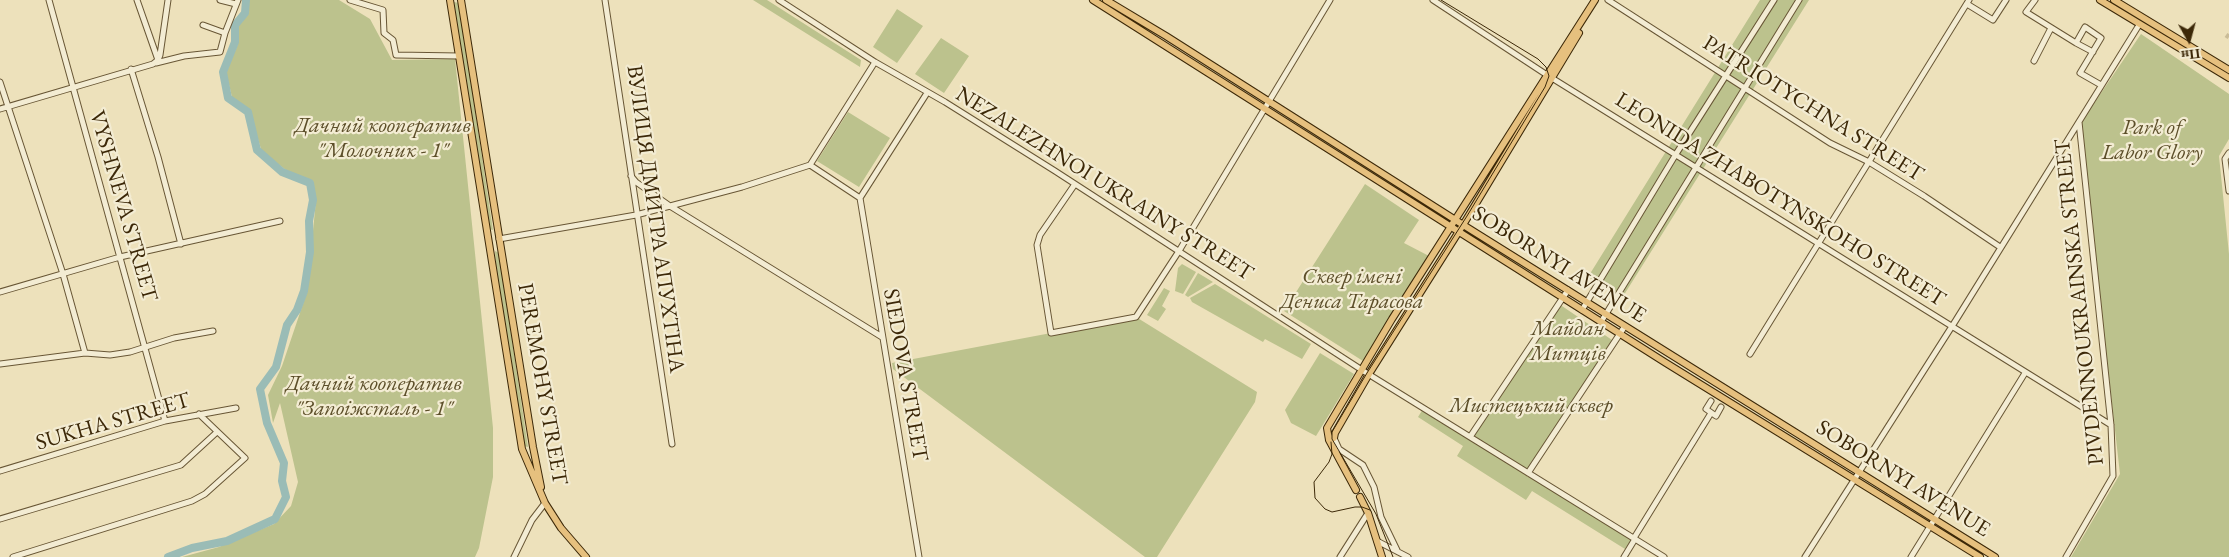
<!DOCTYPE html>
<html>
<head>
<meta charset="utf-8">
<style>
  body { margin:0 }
  #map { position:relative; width:2229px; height:557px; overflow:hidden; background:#ede1bb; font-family:"EB Garamond",serif }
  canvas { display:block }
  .north { position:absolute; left:2164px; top:15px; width:50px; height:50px; -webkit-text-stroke:4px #f3ecd3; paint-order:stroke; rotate:173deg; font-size:14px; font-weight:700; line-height:20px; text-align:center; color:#3c2808 }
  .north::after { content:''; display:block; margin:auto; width:18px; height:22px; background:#3c2808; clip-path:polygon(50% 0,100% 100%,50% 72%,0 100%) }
</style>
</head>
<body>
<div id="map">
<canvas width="2229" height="557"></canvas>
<div class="north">Пн</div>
</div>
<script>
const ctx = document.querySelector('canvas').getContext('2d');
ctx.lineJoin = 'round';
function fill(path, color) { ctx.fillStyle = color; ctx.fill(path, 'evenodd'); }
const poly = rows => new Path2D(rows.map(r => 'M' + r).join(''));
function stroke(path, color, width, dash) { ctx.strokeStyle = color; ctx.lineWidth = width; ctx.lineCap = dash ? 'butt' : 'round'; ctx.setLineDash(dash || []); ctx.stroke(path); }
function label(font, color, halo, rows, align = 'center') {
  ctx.font = font + ' "EB Garamond",serif'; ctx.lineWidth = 4.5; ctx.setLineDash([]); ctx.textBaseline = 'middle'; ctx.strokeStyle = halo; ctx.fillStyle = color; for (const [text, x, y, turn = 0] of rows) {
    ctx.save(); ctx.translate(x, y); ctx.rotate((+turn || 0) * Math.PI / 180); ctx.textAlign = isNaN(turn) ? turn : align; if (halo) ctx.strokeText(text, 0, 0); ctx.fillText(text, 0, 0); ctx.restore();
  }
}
const green = poly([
  [249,0,339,0,370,19,392,60,455,59,493,428,493,477,479,548,475,557,182,557,219,547,274,524,291,506,298,482,280,403,273,423,268,395,282,366,307,292,316,200,313,181,286,170,262,152,249,110,232,97,226,72,238,44,238,26,248,14],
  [753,0,767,0,861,60,860,67],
  [1760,0,1809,0,1622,298,1588,277],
  [454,2,459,3,493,230,489,229],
  [897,9,923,26,897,63,873,47],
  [2141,34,2229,94,2229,139,2219,156,2229,254,2229,557,2071,557,2120,474,2080,124],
  [941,38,969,56,944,93,915,74],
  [848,112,890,138,859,187,817,161],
  [1365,184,1419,220,1404,243,1429,256,1363,361,1284,311],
  [495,251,499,253,528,447,524,446,496,273],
  [1182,264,1196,272,1183,294,1175,291,1178,268],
  [1198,273,1213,282,1188,297,1185,295],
  [1215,284,1311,344,1302,359,1265,339,1263,342,1192,302,1190,298],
  [1164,288,1170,291,1162,306,1166,309,1158,321,1147,315],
  [1559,304,1615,342,1528,473,1470,437],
  [1136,317,1257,392,1255,402,1157,557,1145,557,893,369,892,363],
  [1320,353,1354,374,1316,436,1291,423,1285,410],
  [1423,409,1631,540,1625,549,1532,491,1526,500,1457,456,1463,446,1418,417]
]);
const river = poly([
  [168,557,192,548,227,541,275,519,286,497,282,481,284,463,267,423,260,389,276,367,287,325,297,310,304,291,310,252,309,221,313,200,310,183,282,172,257,150,248,112,228,98,223,72,235,42,235,25,245,13,246,0]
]);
const minorTunnel = poly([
  [2226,35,2229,37]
]);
const minor = poly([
  [49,0,165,421],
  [137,0,158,60],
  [220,0,236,4],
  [350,0,383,10,384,33,393,40,396,55,459,56],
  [605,0,672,444],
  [779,0,875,62,945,102,1055,171,1365,372,1664,557],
  [1433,0,1547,75,2111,425],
  [1608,0,1830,143,1869,162,1924,196,2000,247],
  [2035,0,2026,12,2076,43,2085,27,2101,38,2080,73,2101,85],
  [1967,4,1993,20,2006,0],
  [203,25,225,33],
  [2076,43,2093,52],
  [2034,61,2051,28],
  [156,63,184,56,220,52,225,33,238,0],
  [131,69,158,157,181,244],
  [0,82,63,274,85,353],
  [0,109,153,64,158,60,160,55,168,0],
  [2229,153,2225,159,2229,191],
  [631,176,636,182,670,206,882,337],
  [1075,184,1040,235,1037,245,1051,333,1136,317,1179,251,1330,0],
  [860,198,919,557],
  [860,198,810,165,875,62],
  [860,198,927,93],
  [499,239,636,215,742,187,810,165],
  [0,292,120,257,280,221],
  [1582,310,1676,154,1774,0],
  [1601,322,1799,0],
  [1750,354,1969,0],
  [0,364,85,353,110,355,130,352,174,338,213,331],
  [1711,401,1706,409,1716,416,1721,407],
  [1470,437,1568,290],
  [1334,438,1339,449,1363,465,1374,487,1381,517,1397,550],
  [0,471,165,421,236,408],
  [1528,473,1625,326],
  [0,519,181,465,217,432],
  [1634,538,1711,413],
  [1377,541,1408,557],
  [13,557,192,501,205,494,245,458,199,414],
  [514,557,532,520,545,503],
  [1340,557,1368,513],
  [1624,557,1635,539],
  [1805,557,1956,320,2139,25],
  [1911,557,2025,373],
  [2066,557,2113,476,2111,425,2079,122]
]);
const major = poly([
  [450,0,522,449,545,503,561,528,586,557],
  [461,0,533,447,541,487],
  [1093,0,1666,363,1980,557],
  [1106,0,1166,36,1468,228,1995,557],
  [2100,0,2229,78],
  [2114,0,2229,70],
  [1329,440,1334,438,1335,433,1369,374,1463,225,1579,33],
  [1356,490,1329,440,1327,428,1392,319,1595,0],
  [1360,497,1368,513,1382,557]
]);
const tram = poly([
  [1331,442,1332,454,1329,462,1314,482,1315,498,1325,509,1332,512,1355,507,1362,507,1370,510],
  [1393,557,1376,514,1332,439,1332,432,1367,373,1467,216,1545,87,1549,76,1546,67,1538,59,1441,0]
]);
const streetNames = [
  ["PATRIOTYCHNA STREET",1813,109,32],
  ["NEZALEZHNOI UKRAINY STREET",1104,184,32],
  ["LEONIDA ZHABOTYNSKOHO STREET",1780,200,32],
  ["VYSHNEVA STREET",123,206,74],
  ["ВУЛИЦЯ ДМИТРА АПУХТІНА",655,219,82],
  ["SOBORNYI AVENUE",1559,265,32],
  ["PIVDENNOUKRAINSKA STREET",2080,302,-96],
  ["SIEDOVA STREET",905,375,80],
  ["PEREMOHY STREET",542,384,80],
  ["SUKHA STREET",113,422,-16],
  ["SOBORNYI AVENUE",1903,479,32]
];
const parkNames = [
  ["Дачний кооператив",383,126],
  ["\"Молочник - 1\"",383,151],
  ["Park of",2152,128],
  ["Labor Glory",2152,153],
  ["Сквер імені",1352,277],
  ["Дениса Тарасова",1352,302],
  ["Майдан",1568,329],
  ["Митців",1568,354],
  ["Дачний кооператив",374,384],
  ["\"Запоіжсталь - 1\"",374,409],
  ["Мистецький сквер",1531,406]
];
fill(green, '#bcc28d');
stroke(river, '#9abcb6', 8);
stroke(minorTunnel, '#cabc97', 5, [5, 2.5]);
stroke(minor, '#685635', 7);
stroke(major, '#3c2808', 8);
stroke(minor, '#f3ecd3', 5);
stroke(major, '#e6c07e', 6);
stroke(tram, '#3c2808', 1);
label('22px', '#3c2808', '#f3ecd3', streetNames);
label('italic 22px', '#5c4e29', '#f3ecd3', parkNames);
</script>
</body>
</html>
